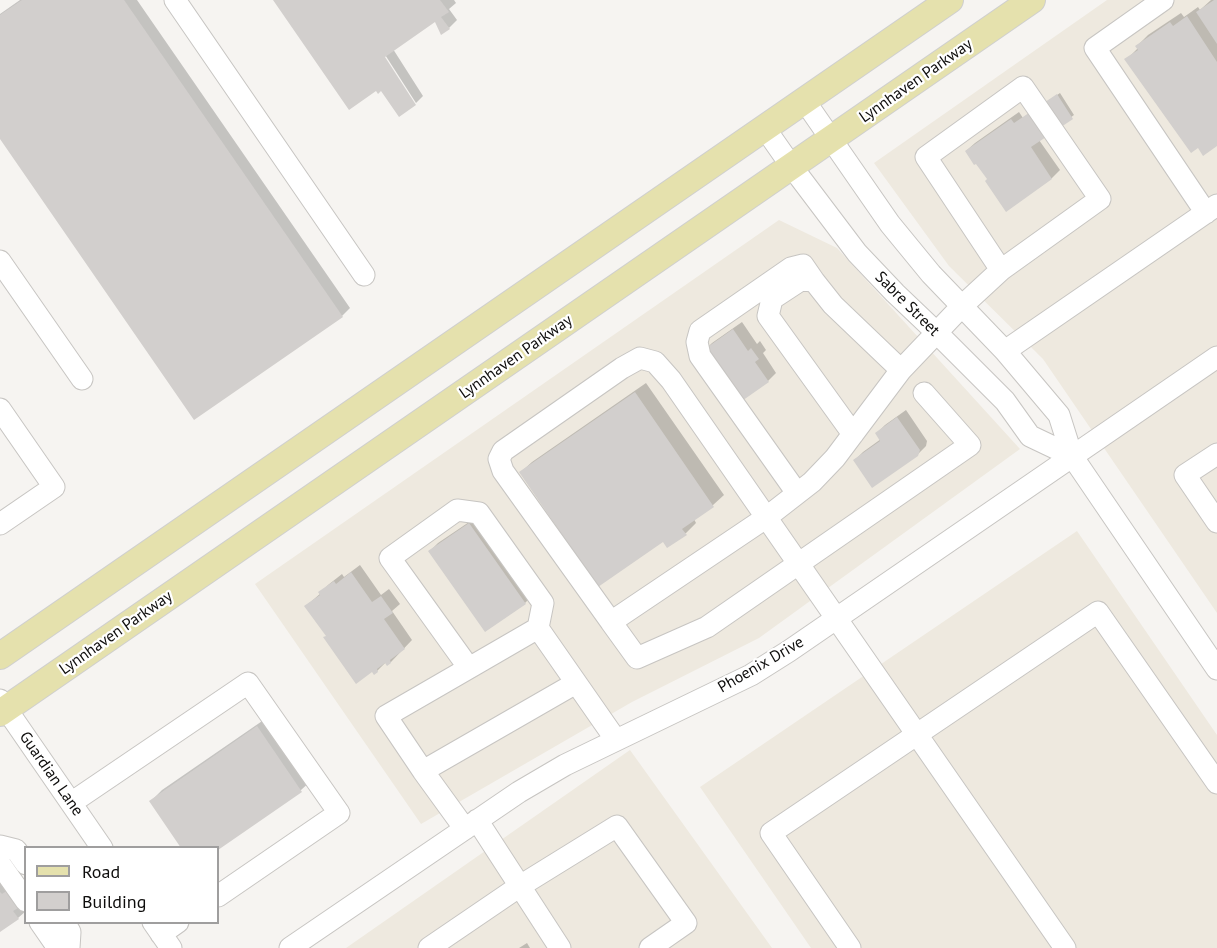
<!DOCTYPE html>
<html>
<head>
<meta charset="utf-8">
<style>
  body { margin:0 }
  #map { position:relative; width:1217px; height:948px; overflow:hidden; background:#f6f4f1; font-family:"PT Sans",sans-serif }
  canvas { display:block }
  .legend { position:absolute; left:24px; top:846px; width:195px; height:78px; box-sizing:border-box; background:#fff; border:2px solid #9f9e9e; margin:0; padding:8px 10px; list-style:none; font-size:18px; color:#0e0d0c }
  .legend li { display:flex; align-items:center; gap:12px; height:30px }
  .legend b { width:30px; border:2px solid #9f9e9e }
</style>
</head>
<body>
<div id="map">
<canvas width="1217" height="948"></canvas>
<ul class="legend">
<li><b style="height:8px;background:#e5e1ad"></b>Road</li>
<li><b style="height:16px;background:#d2cfcd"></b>Building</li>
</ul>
</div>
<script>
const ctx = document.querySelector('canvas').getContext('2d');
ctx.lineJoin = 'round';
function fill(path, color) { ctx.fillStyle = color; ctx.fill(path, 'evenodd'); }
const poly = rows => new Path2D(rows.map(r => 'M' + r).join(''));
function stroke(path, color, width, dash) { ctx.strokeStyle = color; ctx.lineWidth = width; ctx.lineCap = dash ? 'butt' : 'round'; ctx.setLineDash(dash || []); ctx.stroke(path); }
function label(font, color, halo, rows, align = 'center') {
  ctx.font = font + ' "PT Sans",sans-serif'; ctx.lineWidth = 4.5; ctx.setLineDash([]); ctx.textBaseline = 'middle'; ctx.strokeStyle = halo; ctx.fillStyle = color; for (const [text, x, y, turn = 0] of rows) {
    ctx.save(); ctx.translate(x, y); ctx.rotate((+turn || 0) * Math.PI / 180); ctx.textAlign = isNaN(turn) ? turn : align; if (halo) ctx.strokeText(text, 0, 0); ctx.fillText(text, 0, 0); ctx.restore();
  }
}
const built = poly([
  [1107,0,1217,0,1217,613,1043,359,949,266,874,163],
  [779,220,837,248,1020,449,759,638,632,702,421,824,255,584],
  [1077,531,1217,735,1217,948,811,948,700,787],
  [630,750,772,948,346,948]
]);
const shadow = poly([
  [20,0,137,0,350,308,342,316,195,418,0,137,0,14],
  [275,0,454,0,456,3,449,9,457,20,449,28,435,20,393,49,423,96,416,103,382,50,382,89],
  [1211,0,1217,0,1217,144,1126,60,1138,48,1137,46,1148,35,1181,13,1184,17,1198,7,1200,10],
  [1060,93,1074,115,1039,140,1060,170,1052,178,1006,209,989,179,966,151,975,143,1019,112,1023,118],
  [742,322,757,344,760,341,766,350,763,353,776,373,768,381,740,401,704,351,712,343],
  [646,383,724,495,713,505,694,519,696,523,686,533,664,540,521,472,532,462],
  [906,410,927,441,926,446,917,455,855,460,863,452,881,439,877,433,885,425],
  [478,516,533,595,525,603,430,551,438,543],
  [360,565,381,595,389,589,400,604,392,611,412,640,391,662,387,664,386,662,377,671,327,635,306,606,321,593,328,585,342,574,344,577],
  [268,717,312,780,301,790,218,848,151,801,162,790],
  [0,872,26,911,18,918,0,931],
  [527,943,530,948,519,948]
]);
const building = poly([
  [22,0,124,0,343,317,194,420,0,139,0,15],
  [273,0,440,0,449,12,441,17,450,29,441,35,435,22,385,57,416,105,399,117,381,91,378,94,376,91,349,110],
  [1214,0,1217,0,1217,44,1196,12],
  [1187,16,1217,62,1217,146,1203,156,1198,148,1191,153,1124,59,1138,50,1135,46,1170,22,1173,26],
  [1057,94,1073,119,1031,147,1052,179,1006,212,985,181,987,179,976,164,974,165,965,151,1011,119,1014,123],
  [733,329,748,351,751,348,759,359,755,362,769,382,739,403,702,351],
  [635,392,714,507,682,529,687,535,667,548,663,542,598,587,519,472],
  [897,417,920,450,918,456,872,488,853,460,880,441,875,433],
  [469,523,526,604,485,632,428,551],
  [351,572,372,602,381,596,393,613,384,619,405,649,390,660,391,663,387,666,385,663,377,669,378,672,374,675,372,672,356,684,323,637,326,636,304,606,320,595,318,592,334,581,336,584],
  [257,726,302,792,218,850,218,848,181,848,149,801],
  [26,879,26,903,13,911,19,919,0,932,0,892,2,894]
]);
const minor = poly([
  [175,0,364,275],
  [1163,0,1095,48,1206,213],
  [804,100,890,224,931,274,1005,351,1059,415,1072,456,1217,669],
  [764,127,792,167,857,253,895,293,937,333,1005,401,1030,436,1072,456],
  [0,261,82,379],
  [1005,351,1217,205],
  [924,393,970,445,707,627,637,658,611,622,767,517,812,482,835,458,901,370,962,306,1001,270,1100,199,1023,87,926,157,1001,270],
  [0,409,54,487,0,524],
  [853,434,768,316,772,299,801,280,814,281,833,305,901,370],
  [1217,454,1185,475,1217,522],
  [797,493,700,356,697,342,700,331,791,268,803,265,814,281],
  [611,622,503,471,499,459,503,451,622,368,640,358,655,362,671,380,1065,948],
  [469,668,538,628,616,740],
  [0,700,102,848],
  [423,771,576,683],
  [71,803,248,683,339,813,218,896],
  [477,820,560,948],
  [465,829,423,771,386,716,469,668,390,558,457,510,479,513,543,603,538,628],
  [0,846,16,850,26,864],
  [0,864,26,901],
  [40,922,58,948],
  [64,922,70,932,69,948],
  [153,922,171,948],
  [161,934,178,922],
  [290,948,519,792,565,765,751,675,789,651,1217,357],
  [429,948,520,886,617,826,686,923,650,948],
  [850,948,771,833,1098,612,1217,783]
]);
const major = poly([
  [0,656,950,0],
  [0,713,1032,0]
]);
const streetNames = [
  ["Lynnhaven Parkway",916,81,-35],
  ["Sabre Street",907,304,45],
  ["Lynnhaven Parkway",516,357,-35],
  ["Lynnhaven Parkway",116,633,-35],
  ["Phoenix Drive",761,665,-30],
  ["Guardian Lane",51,774,55]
];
fill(built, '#eee9df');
fill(shadow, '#0003');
fill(building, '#d2cfcd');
stroke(minor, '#c7c5c2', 23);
stroke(major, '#cfcfce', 28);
stroke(minor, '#fff', 21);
stroke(major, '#e5e1ad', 26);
label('16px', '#0e0d0c', '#fff', streetNames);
</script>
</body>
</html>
